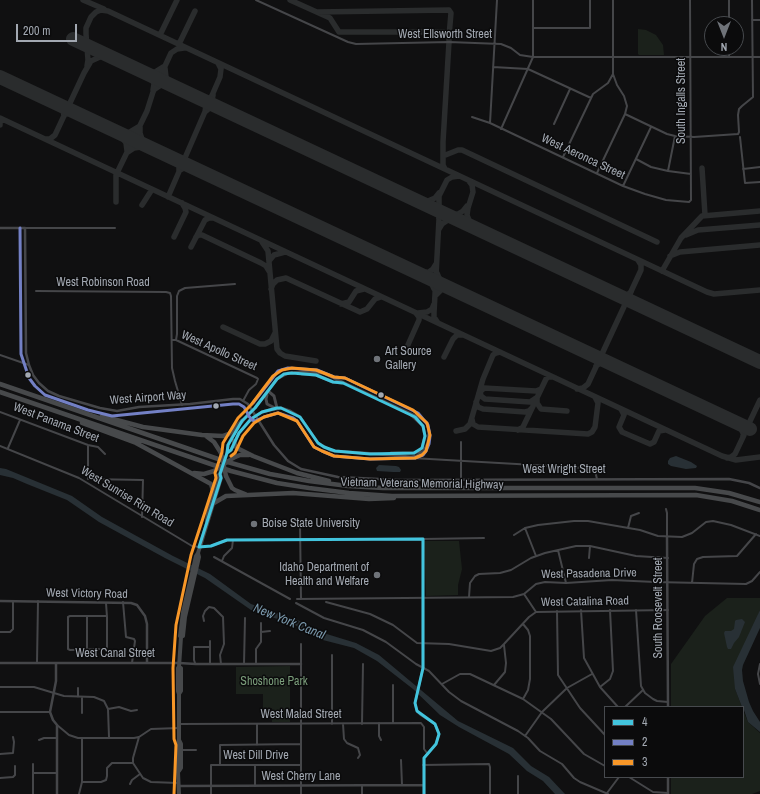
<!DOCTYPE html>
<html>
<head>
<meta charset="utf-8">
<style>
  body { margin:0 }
  #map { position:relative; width:760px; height:794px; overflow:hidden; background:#101011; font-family:"Archivo Narrow",sans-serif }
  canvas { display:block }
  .legend { position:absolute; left:604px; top:706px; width:140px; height:72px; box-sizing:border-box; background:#0b0b0c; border:1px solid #474a4e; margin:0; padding:5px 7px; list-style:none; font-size:12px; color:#a2a8b1 }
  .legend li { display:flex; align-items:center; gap:8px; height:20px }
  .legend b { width:20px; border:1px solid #474a4e }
  .north { position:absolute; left:704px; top:16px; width:40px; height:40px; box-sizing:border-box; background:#0b0b0c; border:1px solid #474a4e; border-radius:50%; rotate:180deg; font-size:11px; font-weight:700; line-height:16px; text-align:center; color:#a2a8b1 }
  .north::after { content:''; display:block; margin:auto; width:14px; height:18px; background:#6f7379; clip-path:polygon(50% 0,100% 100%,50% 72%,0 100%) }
  .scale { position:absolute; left:16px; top:24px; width:61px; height:18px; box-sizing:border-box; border:2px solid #a2a8b1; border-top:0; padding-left:5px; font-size:12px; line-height:14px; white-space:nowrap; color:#a2a8b1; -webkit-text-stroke:3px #0b0b0c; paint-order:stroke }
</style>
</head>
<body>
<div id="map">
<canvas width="760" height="794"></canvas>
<ul class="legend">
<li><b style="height:5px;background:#42c4dd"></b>4</li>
<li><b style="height:5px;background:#7380c5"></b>2</li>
<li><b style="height:5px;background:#f89728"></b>3</li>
</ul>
<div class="north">N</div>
<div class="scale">200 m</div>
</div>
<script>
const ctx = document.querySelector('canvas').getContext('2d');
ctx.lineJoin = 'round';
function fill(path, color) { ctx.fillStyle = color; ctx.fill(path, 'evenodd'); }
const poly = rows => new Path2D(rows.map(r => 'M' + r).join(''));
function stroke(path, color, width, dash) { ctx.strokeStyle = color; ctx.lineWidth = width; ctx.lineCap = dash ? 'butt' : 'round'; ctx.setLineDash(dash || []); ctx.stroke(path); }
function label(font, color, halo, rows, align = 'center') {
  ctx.font = font + ' "Archivo Narrow",sans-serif'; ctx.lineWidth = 3; ctx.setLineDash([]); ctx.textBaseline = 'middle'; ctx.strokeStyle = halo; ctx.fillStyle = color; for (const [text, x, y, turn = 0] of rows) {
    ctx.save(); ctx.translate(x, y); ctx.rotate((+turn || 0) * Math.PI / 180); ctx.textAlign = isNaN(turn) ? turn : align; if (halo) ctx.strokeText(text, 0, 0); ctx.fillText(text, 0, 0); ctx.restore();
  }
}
const green = poly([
  [638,29,646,30,656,35,663,45,664,55,639,55,638,54],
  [424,541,459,541,462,569,458,585,458,595,426,596],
  [727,598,760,598,760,610,735,689,742,707,671,707,671,664,705,616],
  [290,666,290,722,272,722,272,708,263,708,263,694,236,694,236,667],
  [743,710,748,722,760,733,760,791,752,794,671,794,671,777,743,777]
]);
const water = poly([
  [676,456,691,462,697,466,696,468,686,469,671,466,668,464,668,461,670,458],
  [379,465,396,466,399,467,401,470,400,472,393,472,377,471,376,468],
  [0,468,6,469,72,496,102,517,173,556,210,574,251,604,300,621,317,631,356,643,379,655,458,721,513,748,531,766,549,777,565,794,555,794,543,781,527,771,509,754,459,727,440,715,413,689,377,661,354,648,319,639,295,625,251,610,205,578,165,558,99,522,67,500,27,484,13,478,0,475],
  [760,610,760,628,743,665,742,670,743,681,749,702,753,711,760,722,760,732,748,722,743,707,742,707,735,689,733,667],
  [742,619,745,622,739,637,734,643,731,649,728,649,727,647,724,633,725,631,731,631,734,629,735,621,736,620]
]);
const taxiway = poly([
  [83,0,104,9],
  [290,0,330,18,339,32,443,32,447,33,449,36,449,42,443,142,443,165,445,169],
  [317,12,449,10,451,13,449,36],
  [160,35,177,0],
  [87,41,94,49],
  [179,44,195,11],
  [87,66,88,60,86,34,86,28,91,17,96,12,101,10,108,11,707,292,714,294,760,290],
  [165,68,166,77,172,86],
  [145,73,155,72,163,67],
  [145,73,152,79,154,84,153,90],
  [155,89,161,85,171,85],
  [213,95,212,101,217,107,211,107,205,112,206,105,201,100,207,100,213,95],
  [58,104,63,109,64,116],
  [64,115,71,112,77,113],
  [0,118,722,456,736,460,760,457],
  [0,119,0,125],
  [140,127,140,133,142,139,148,146],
  [118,132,126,143,127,151],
  [118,132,128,133,138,127],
  [45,139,50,139,55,135,84,73,91,61,102,56,113,58],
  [128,152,134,148,148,146],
  [443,156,458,150,462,150,657,242],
  [174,158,179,165,179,171],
  [702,168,705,215],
  [180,170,186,167,193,167],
  [469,181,472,185,473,192,468,208,467,215,470,223,477,229],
  [168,197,220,77,221,69,218,63],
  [416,200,428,201,435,198,439,193],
  [116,202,116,175,147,111,153,92,171,53,177,49,184,48],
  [142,205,151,191],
  [431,207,437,213,439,217],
  [443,213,452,215,458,214,463,211,467,206],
  [439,229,442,224,448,220,459,221],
  [686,235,698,230,760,225],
  [174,237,186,212,185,208,182,203],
  [196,237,199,235,202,235,261,263,266,266,269,271],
  [262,242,268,251,277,349,280,353,285,356,316,361],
  [191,247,205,220,209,218,213,218],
  [670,256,680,252,760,245],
  [269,261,274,255,285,252],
  [662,271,681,238,702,216,760,211],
  [418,273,429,272,433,269,436,264],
  [437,273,440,280,446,286],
  [424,276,430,280,434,289],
  [271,289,273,284,277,280,286,278,360,312,367,309,375,299,381,297],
  [630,294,632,300,636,304],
  [619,295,626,296,631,292],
  [435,296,442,289,454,290],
  [341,304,349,302,356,291,364,289],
  [418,313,427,312,432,309,434,304],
  [438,323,434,317,434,313,439,219,439,196,447,180,452,177,459,176],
  [223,327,260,344,265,344,271,341,275,333],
  [407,347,419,320,419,317,416,313],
  [592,355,596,359,597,364],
  [444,357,453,339,457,335,462,335],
  [596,366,602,362,608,362],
  [577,389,583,388,588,384,641,270,641,265,638,260],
  [480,391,481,396,485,399,530,402,536,398],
  [479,393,484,388,536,391,541,389],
  [537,398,537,403,541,409,567,411],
  [476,402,478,407,483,409,525,412,529,411,532,408],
  [621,409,624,415,619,427,622,432,650,444,654,442,659,431,665,430],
  [472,419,473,424,478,427,588,434,592,432,595,427,598,403,595,397],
  [518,430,523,427,546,379,548,377,552,377],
  [456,431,465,429,470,424,483,379,493,355,496,353,500,352],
  [743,436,760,400],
  [727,458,731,457,735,454,744,435,738,423]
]);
const runway = poly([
  [73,39,760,362],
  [0,77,750,429]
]);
const minor = poly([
  [256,0,348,42,356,44,449,42,501,44,511,48,520,55,533,57,760,57],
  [729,0,729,24],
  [752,20,760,20],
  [534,28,590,28,590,0],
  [729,48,729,57],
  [493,67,528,69,591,98],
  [625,114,667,134,675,136,694,137,738,134,739,132,738,115,739,109,742,106,753,97,752,0],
  [472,117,490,123,623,186,645,194,666,200,689,202,691,200,690,0],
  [490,123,497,0],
  [554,124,570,89],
  [501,129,533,57,533,0],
  [740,137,745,183,760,182],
  [563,157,593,94,608,83,613,74],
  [636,159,651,167,668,171,691,174],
  [743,169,760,167],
  [668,171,675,136],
  [597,173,625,114,627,106,624,96,617,85,613,74,613,0],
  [623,186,651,127],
  [25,228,115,228],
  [36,291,166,292,170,293,171,296,172,368,175,381,182,405],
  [172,340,176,340,257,378,258,379,256,384,249,390,243,401],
  [176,340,177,334,177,296,179,291,185,288,235,284],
  [0,355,29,365],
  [0,412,88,445,98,447,105,454],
  [0,446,79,478,192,546,199,547],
  [8,448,20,420],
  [412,458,586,468,595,471,597,479],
  [88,479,143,480,142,517],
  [88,479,88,445],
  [461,480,461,442],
  [666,509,667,513,667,537],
  [300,523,301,599],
  [525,528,536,556],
  [628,528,631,516,639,513],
  [514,535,525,528,538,525,574,521,588,521,640,530,658,536,682,537,692,533,706,522,713,521,731,525,760,536],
  [423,539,484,538],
  [558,550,566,583],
  [214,557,290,599],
  [589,558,590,546],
  [222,561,224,556,232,548,233,540],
  [692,583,694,564,697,559,703,557,737,556,756,534],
  [524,594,536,612],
  [469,597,470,583,475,576,479,574,500,573,511,570,531,558,545,553,576,546,590,546,636,556,668,558],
  [297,599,513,597,524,594,536,584,545,582,566,583,612,580,655,582,746,584,752,581,760,572],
  [123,602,126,637,134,639,135,641,132,663],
  [326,602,370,614,393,625,417,643,449,644,491,651,500,648,504,644,529,617,536,612,668,610],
  [106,603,107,617,107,647,106,649,70,650,68,649,68,617,70,616,107,616],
  [296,603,324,618,363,630,386,642,416,664,429,671,449,692,461,701,518,731,528,738,540,751,562,764,574,778,580,782,608,794],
  [581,610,584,658,600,687,618,707],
  [636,610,641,686,645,693,653,699,657,701,668,702],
  [557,611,558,675,580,708,605,735],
  [87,616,87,650],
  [204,621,203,616,205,611,209,607,214,608,223,617,224,644,220,655,221,664],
  [0,632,10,632,13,629,13,601],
  [261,632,270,631],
  [301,644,301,794],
  [37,663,38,601],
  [195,663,194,660,194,647,210,647],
  [210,664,210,641],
  [244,664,245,618],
  [256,664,256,649,261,642,261,623],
  [760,664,758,674,760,684],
  [442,684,460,674,470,674,523,699,551,719,584,754,605,766],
  [393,685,393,723],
  [494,685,505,672,506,663,504,645],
  [0,687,34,687,64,696,94,697,104,701,108,709,119,707,131,711,137,710],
  [600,687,610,679,613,671,610,610],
  [78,697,78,688],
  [523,699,528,690,530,679,530,636,528,630,523,624],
  [625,707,643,690],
  [108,709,109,737],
  [0,712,50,712],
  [82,713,82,697],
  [379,723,379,736,381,740],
  [179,724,421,723,424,727,424,749,427,753],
  [332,724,332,655],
  [343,724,344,739,347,743,358,748,360,755,358,758],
  [362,724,363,664],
  [57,725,69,735,78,738,134,738,139,737,151,729,179,728],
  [525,736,542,712,567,688,592,674],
  [39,740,44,738,57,738],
  [257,745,257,724],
  [181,750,196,750],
  [0,754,13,753,14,742,13,737],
  [401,760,402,785],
  [133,763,133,758,139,737],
  [220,765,220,745,301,744],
  [255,765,255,786],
  [423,765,489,764,490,767,490,794],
  [33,773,57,773],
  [629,777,653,792,668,793],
  [0,778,13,777,15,775,15,766],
  [82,782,82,738],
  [130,784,132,780,140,774],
  [362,785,362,794],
  [607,793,619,777],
  [33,794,33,764],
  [79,794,82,782,101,782,106,780,107,776,107,768,112,763,133,763,143,778,151,782,178,783],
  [211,794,211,765,301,765],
  [518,794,518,776]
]);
const tertiary = poly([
  [0,228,25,228,26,353,29,365,33,375,39,383,48,391,59,396,100,408,117,411,139,407,190,404,233,399,240,399,248,404,274,445,288,461,301,469,338,477,399,480,729,479,749,483,760,488],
  [667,537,668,707],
  [200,547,211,546,227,540,233,540,423,539,423,668,415,703,417,711,421,715,435,724,439,734,436,744,424,758,424,794],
  [0,601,131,603,137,605,145,616,147,624,147,663],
  [0,663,179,663,196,664,301,664],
  [56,663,56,681,50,712,53,720,57,725,57,794],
  [668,777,668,794],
  [179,786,424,785]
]);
const secondary = poly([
  [308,372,323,373,422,419,427,423,429,431,428,443,424,451,417,456,411,457,377,454,335,451,330,450,318,443,300,417,290,411,281,408,270,410,262,412,251,419,239,433,231,450,227,453,228,445,236,429,242,421,255,408,277,379,288,373,308,372],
  [302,374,316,375,333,382,342,383],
  [268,391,274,396,277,408],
  [267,395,266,399,267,404,275,408],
  [391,453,414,453,419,451,422,448,425,436,423,426,411,415]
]);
const primary = poly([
  [181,637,183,636,185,617,199,557,198,553],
  [179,694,178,691,178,668,179,667,181,637,180,636,183,612,196,556,198,553,221,478,220,474,217,477,209,505,207,521],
  [179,771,181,768,181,744,179,740],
  [179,794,177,750,179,739,179,694,181,691,181,668,179,667]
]);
const motorway = poly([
  [0,384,224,461,270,474,309,481,348,486,383,488,695,488,729,493,760,502],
  [0,392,231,471,277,483,309,488,349,493,392,496,696,495,732,501,760,510],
  [102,416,143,427,202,435,223,436,229,434,242,421],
  [82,423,136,443,211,484,213,491],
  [206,436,214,442,221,453],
  [234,441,235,446,239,449,253,456,297,473,329,481],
  [233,458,240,455,249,455],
  [194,473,204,474,214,471],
  [226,476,232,488,235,490,245,494],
  [214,503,226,496,293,493,369,499,394,498]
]);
const secondaryBridge = poly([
  [224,463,227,453]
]);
const primaryBridge = poly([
  [220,474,223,465]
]);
const motorwayBridge = poly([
  [221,453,226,476],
  [214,471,233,458]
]);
const bus1 = poly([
  [292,373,316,375,333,382,343,383,415,417,423,426,425,436,422,448,414,453,370,454,335,451,324,447,318,443,300,417,281,408,277,408,262,412,251,419,239,433,231,450,227,453,228,445,242,421,255,408,277,379,284,374,292,373],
  [423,539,423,668,415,703,417,711,435,724,439,734,436,744,424,758,424,794],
  [199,547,221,478,220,474,227,453],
  [199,547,211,546,227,540,423,539]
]);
const bus2 = poly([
  [20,228,21,354,29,378,35,386,45,395,88,410,112,416,233,404,239,404,244,407,248,414],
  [248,415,252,420,255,421,264,417,278,413,293,418,297,421,314,447,322,451,334,456,370,459,415,458,423,455,426,451,429,444,430,436,428,425,418,413,345,378,334,377,317,370,288,368,278,371,253,403]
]);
const bus3 = poly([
  [174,794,176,745,174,739,173,668,176,625,191,555,216,478,215,473,222,452,223,443,238,418,251,405,273,376,282,370,292,368,316,370,334,377,345,378,413,410,427,423,430,435,426,451,422,455,415,458,370,459,334,456,322,451,314,447,297,421,278,413,264,417,254,423,243,436,235,453,231,456]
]);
const markers = [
  [377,359,4,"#6f7379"],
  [28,375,3.5,"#a2a8b1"],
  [381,395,3.5,"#a2a8b1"],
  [216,406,3.5,"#a2a8b1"],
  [254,524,4,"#6f7379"],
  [377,575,4,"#6f7379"]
];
const streetNames = [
  ["West Ellsworth Street",445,35],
  ["South Ingalls Street",682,101,-90],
  ["West Aeronca Street",583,157,25],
  ["West Robinson Road",103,283],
  ["West Apollo Street",219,351,24],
  ["West Airport Way",148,398,-4],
  ["West Panama Street",56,423,21],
  ["West Wright Street",564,470],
  ["Vietnam Veterans Memorial Highway",422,484,1],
  ["West Sunrise Rim Road",127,497,31],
  ["West Pasadena Drive",589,574,-1],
  ["West Victory Road",87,594,1],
  ["West Catalina Road",585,602,-1],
  ["South Roosevelt Street",659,608,-90],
  ["West Canal Street",115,654],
  ["West Malad Street",301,715],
  ["West Dill Drive",256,756],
  ["West Cherry Lane",301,777]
];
const poiNames = [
  ["Art Source",385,352],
  ["Gallery",385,366],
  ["Boise State University",262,524],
  ["Idaho Department of",369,568,"right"],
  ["Health and Welfare",369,582,"right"]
];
const parkNames = [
  ["Shoshone Park",274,682]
];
const waterNames = [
  ["New York Canal",289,622,22]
];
fill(green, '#1b211b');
fill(water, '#283035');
stroke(taxiway, '#2a2c2d', 5.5);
stroke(runway, '#2a2c2d', 14);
stroke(minor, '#454649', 2);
stroke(tertiary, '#454649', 2.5);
stroke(secondary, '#494a4d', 3);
stroke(primary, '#47494b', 4);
stroke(motorway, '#47494b', 4.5);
stroke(secondaryBridge, '#494a4d', 3);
stroke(primaryBridge, '#47494b', 4);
stroke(motorwayBridge, '#47494b', 4.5);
stroke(bus1, '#42c4dd', 3);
stroke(bus2, '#7380c5', 3);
stroke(bus3, '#f89728', 3);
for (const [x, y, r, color] of markers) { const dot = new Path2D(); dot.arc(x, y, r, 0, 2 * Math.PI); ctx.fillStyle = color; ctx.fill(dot); stroke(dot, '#0b0b0c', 1.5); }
label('12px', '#a2a8b1', '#0b0b0c', streetNames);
label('12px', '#a2a8b1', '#0b0b0c', poiNames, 'left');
label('12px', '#7a9c7a', '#0b0b0c', parkNames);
label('italic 13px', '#7a98ac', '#0b0b0c', waterNames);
</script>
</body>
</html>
